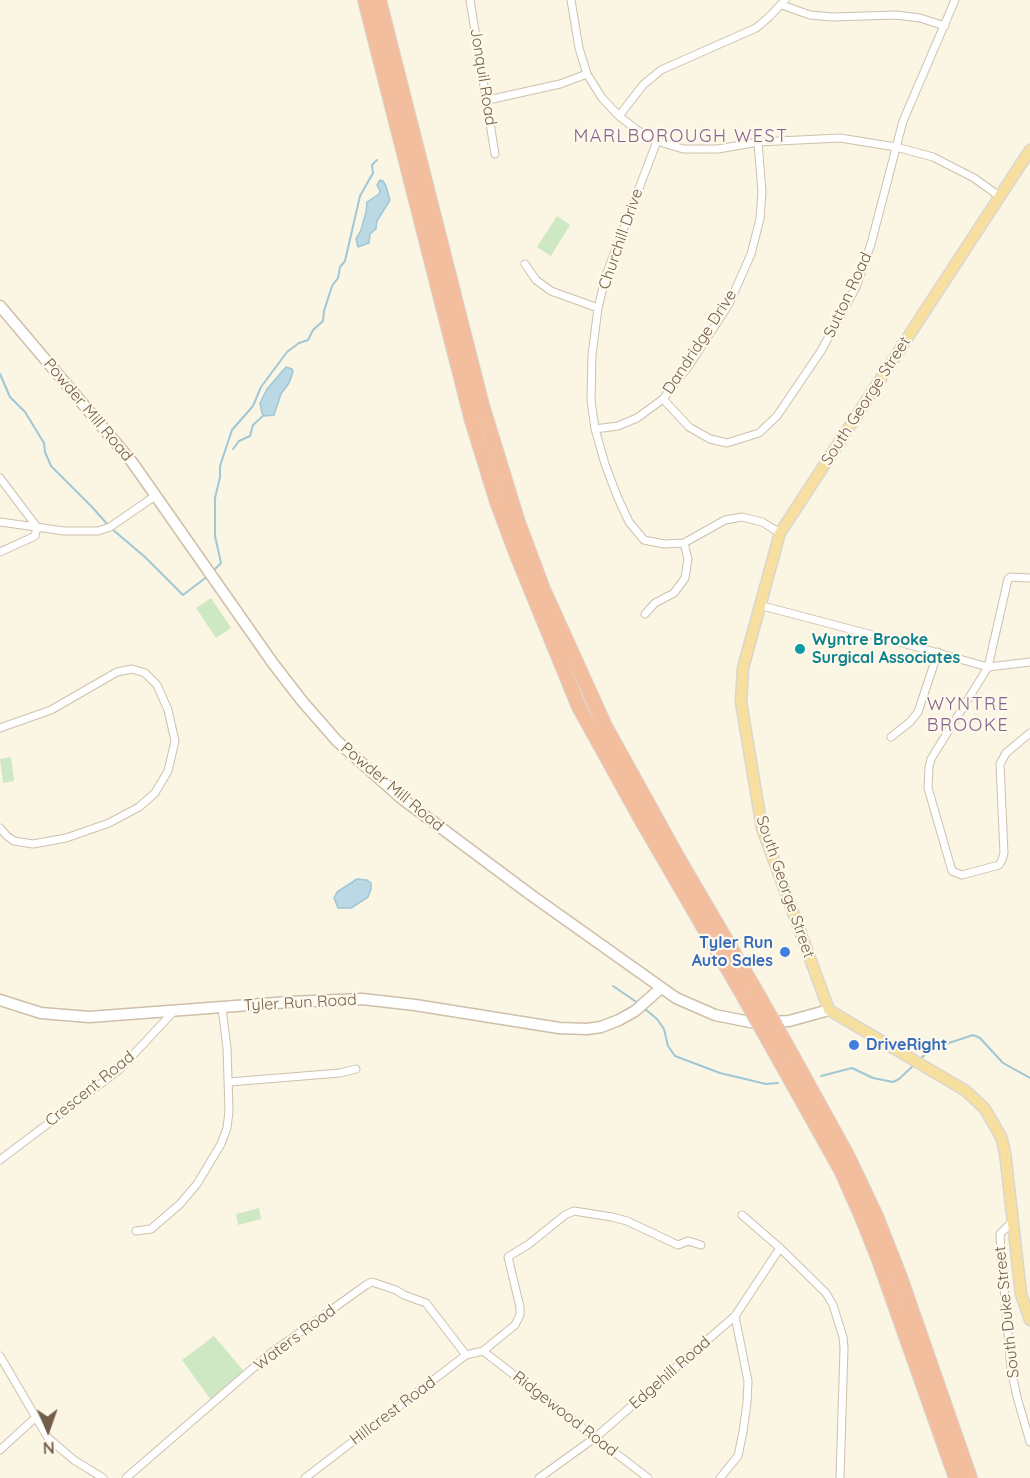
<!DOCTYPE html>
<html>
<head>
<meta charset="utf-8">
<style>
  body { margin:0 }
  #map { position:relative; width:1030px; height:1478px; overflow:hidden; background:#fbf5e4; font-family:Quicksand,sans-serif }
  canvas { display:block }
  .north { position:absolute; left:18px; top:1400px; width:60px; height:60px; -webkit-text-stroke:4px #fef9ea; paint-order:stroke; rotate:178deg; font-size:16px; font-weight:700; line-height:24px; text-align:center; color:#735e4b }
  .north::after { content:''; display:block; margin:auto; width:21px; height:27px; background:#735e4b; clip-path:polygon(50% 0,100% 100%,50% 72%,0 100%) }
</style>
</head>
<body>
<div id="map">
<canvas width="1030" height="1478"></canvas>
<div class="north">N</div>
</div>
<script>
const ctx = document.querySelector('canvas').getContext('2d');
ctx.lineJoin = 'round';
function fill(path, color) { ctx.fillStyle = color; ctx.fill(path, 'evenodd'); }
const poly = rows => new Path2D(rows.map(r => 'M' + r).join(''));
function stroke(path, color, width, dash) { ctx.strokeStyle = color; ctx.lineWidth = width; ctx.lineCap = dash ? 'butt' : 'round'; ctx.setLineDash(dash || []); ctx.stroke(path); }
function label(font, color, halo, rows, align = 'center') {
  ctx.font = font + ' Quicksand,sans-serif'; ctx.lineWidth = 4.5; ctx.setLineDash([]); ctx.textBaseline = 'middle'; ctx.strokeStyle = halo; ctx.fillStyle = color; for (const [text, x, y, turn = 0] of rows) {
    ctx.save(); ctx.translate(x, y); ctx.rotate((+turn || 0) * Math.PI / 180); ctx.textAlign = isNaN(turn) ? turn : align; if (halo) ctx.strokeText(text, 0, 0); ctx.fillText(text, 0, 0); ctx.restore();
  }
}
const green = poly([
  [557,216,570,225,551,256,537,247],
  [211,598,231,628,216,638,196,608],
  [11,757,14,781,3,783,0,759],
  [259,1208,261,1219,238,1225,236,1214],
  [214,1336,248,1376,213,1403,182,1360]
]);
const water = poly([
  [380,180,383,181,386,186,390,200,377,221,376,229,370,234,369,243,358,247,356,239,361,230,366,212,367,202,379,194,380,191,377,185,380,180],
  [286,367,292,369,293,372,289,383,281,394,274,415,265,416,262,413,260,403,267,389,286,367],
  [357,879,367,880,371,883,371,889,368,897,351,908,338,908,334,898,337,892,357,879]
]);
const stream = poly([
  [0,374,10,397,25,412,44,443,45,452,51,466,92,507,108,525],
  [233,449,239,441,250,436,253,425,264,415],
  [112,529,145,557,183,595,208,576],
  [212,572,221,563,215,536,215,498,220,477,220,466,232,430,253,406,261,387,287,352,299,343,308,340,313,330,323,321,324,311,332,286,338,278,340,267,345,261,360,196,373,173,372,165,377,160],
  [613,986,638,1003],
  [645,1009,657,1019,664,1029,668,1046,675,1056,720,1073,766,1084,778,1083],
  [919,1060,928,1052,940,1046,973,1035,980,1038,1003,1063,1030,1078],
  [821,1076,852,1068,873,1078,893,1082,899,1079,915,1064]
]);
const street = poly([
  [470,0,495,154],
  [571,0,579,48,587,74,602,98,619,116,637,130,657,141,683,149,718,149,758,142,840,138,896,147,933,157,974,178,999,196],
  [782,5,810,15,832,17,896,15,920,18,945,26],
  [488,100,560,84,587,74],
  [619,116,643,85,661,70,756,28,769,17,785,0],
  [657,141,606,275,598,308,592,355,591,400,595,429,605,464,617,496,629,522,644,540,664,544,684,543,725,520,742,517,762,522,780,533],
  [525,264,536,280,551,291,598,308],
  [663,399,689,427,710,439,727,443,759,433,777,416,821,351,856,287,871,244,903,121,955,0],
  [595,429,618,426,637,418,663,399,688,367,729,304,751,254,760,219,762,192,758,142],
  [0,478,37,527,35,536,0,552],
  [0,522,64,531,98,531,110,527,155,496],
  [1030,578,1011,577,1008,579,988,667,931,759,929,767,928,788,952,871,962,875,999,865,1002,860,1004,853,1000,764,1006,753,1030,733],
  [759,605,899,642,988,667,1030,662],
  [645,614,655,603,674,593,685,578,688,559,684,543],
  [0,728,51,710,117,672,132,669,145,673,157,685,168,710,175,741,168,771,155,793,139,807,109,823,66,838,33,844,14,841,7,836,0,828],
  [891,737,910,722,918,712,938,652],
  [229,1082,340,1073,356,1069],
  [0,1160,119,1070,174,1011],
  [742,1215,780,1248,826,1293,833,1305,843,1337,844,1348,840,1478],
  [1012,1222,1000,1234,1001,1252,1011,1369,1017,1397,1030,1442],
  [136,1231,151,1229,180,1204,197,1184,221,1144,227,1128,229,1111,227,1048,222,1008],
  [483,1351,648,1478],
  [0,1356,48,1438,74,1460,103,1478],
  [0,1450,35,1418],
  [126,1478,267,1356,366,1285,372,1282,396,1290,404,1295,426,1303,466,1355],
  [305,1478,466,1355,483,1351,515,1325,520,1315,520,1307,508,1257,529,1244,565,1215,574,1211,612,1217,627,1221,678,1245,688,1241,701,1245],
  [539,1478,596,1437,735,1316,780,1248],
  [720,1478,738,1456,743,1432,747,1403,748,1381,735,1316]
]);
const secondary = poly([
  [0,306,132,462,272,662,302,701,337,741,401,798,531,895,676,998,715,1015,755,1023,789,1021,829,1010],
  [0,1000,41,1013,89,1017,289,1002,362,999,415,1005,559,1028,587,1029,601,1027,619,1020,635,1011,661,988]
]);
const primary = poly([
  [1030,150,780,533,743,668,741,702,762,828,829,1010,966,1091,985,1109,1001,1137,1005,1152,1021,1294,1030,1320]
]);
const highway = poly([
  [365,0,472,421,497,502,516,553,579,707,642,821,743,995],
  [379,0,482,405,518,522,543,589,605,726,678,858,757,993],
  [793,1057,847,1155,876,1216,900,1277,970,1478],
  [779,1059,841,1170,861,1215,879,1260,956,1478]
]);
const highwayBridge = poly([
  [757,993,793,1057],
  [743,995,779,1059]
]);
const markers = [
  [800,649,6,"#0f9aa8"],
  [785,952,6,"#3f7fe0"],
  [854,1045,6,"#3f7fe0"]
];
const streetNames = [
  ["Jonquil Road",483,77,81],
  ["Churchill Drive",621,239,-71],
  ["Sutton Road",848,295,-65],
  ["Dandridge Drive",700,342,-57],
  ["South George Street",866,401,-57],
  ["Powder Mill Road",88,410,50],
  ["Powder Mill Road",392,787,40],
  ["South George Street",785,887,71],
  ["Tyler Run Road",300,1003,-3],
  ["Crescent Road",90,1089,-39],
  ["South Duke Street",1007,1312,-96],
  ["Waters Road",295,1338,-37],
  ["Edgehill Road",670,1373,-41],
  ["Hillcrest Road",393,1411,-37],
  ["Ridgewood Road",565,1414,38]
];
const cultureNames = [
  ["Wyntre Brooke",812,640],
  ["Surgical Associates",812,658]
];
const shopNames = [
  ["Tyler Run",773,943],
  ["Auto Sales",773,961],
  ["DriveRight",866,1045,"left"]
];
const neighbourhoodNames = [
  ["MARLBOROUGH WEST",681,137],
  ["WYNTRE",968,705],
  ["BROOKE",968,726]
];
fill(green, '#cee8c3');
fill(water, '#bad9e4');
stroke(water, '#a0c7d5', 1.5);
stroke(stream, '#a0c7d5', 2);
stroke(street, '#cec0ae', 9);
stroke(secondary, '#cfbea9', 13);
stroke(primary, '#dbd5d0', 13);
stroke(highway, '#dbd5d0', 16);
stroke(street, '#fff', 7);
stroke(secondary, '#fff', 10);
stroke(primary, '#f7e09f', 10);
stroke(highway, '#f3be9e', 14);
stroke(highwayBridge, '#dbd5d0', 16, []);
stroke(highwayBridge, '#f3be9e', 14);
for (const [x, y, r, color] of markers) { const dot = new Path2D(); dot.arc(x, y, r, 0, 2 * Math.PI); ctx.fillStyle = color; ctx.fill(dot); stroke(dot, '#fef9ea', 2); }
label('16px', '#735e4b', '#fef9ea', streetNames);
label('bold 16px', '#0d838f', '#fef9ea', cultureNames, 'left');
label('bold 16px', '#366cbe', '#fef9ea', shopNames, 'right');
ctx.letterSpacing = '1.5px';
label('18px', '#85638f', '#fef9ea', neighbourhoodNames);
ctx.letterSpacing = '0px';
</script>
</body>
</html>
